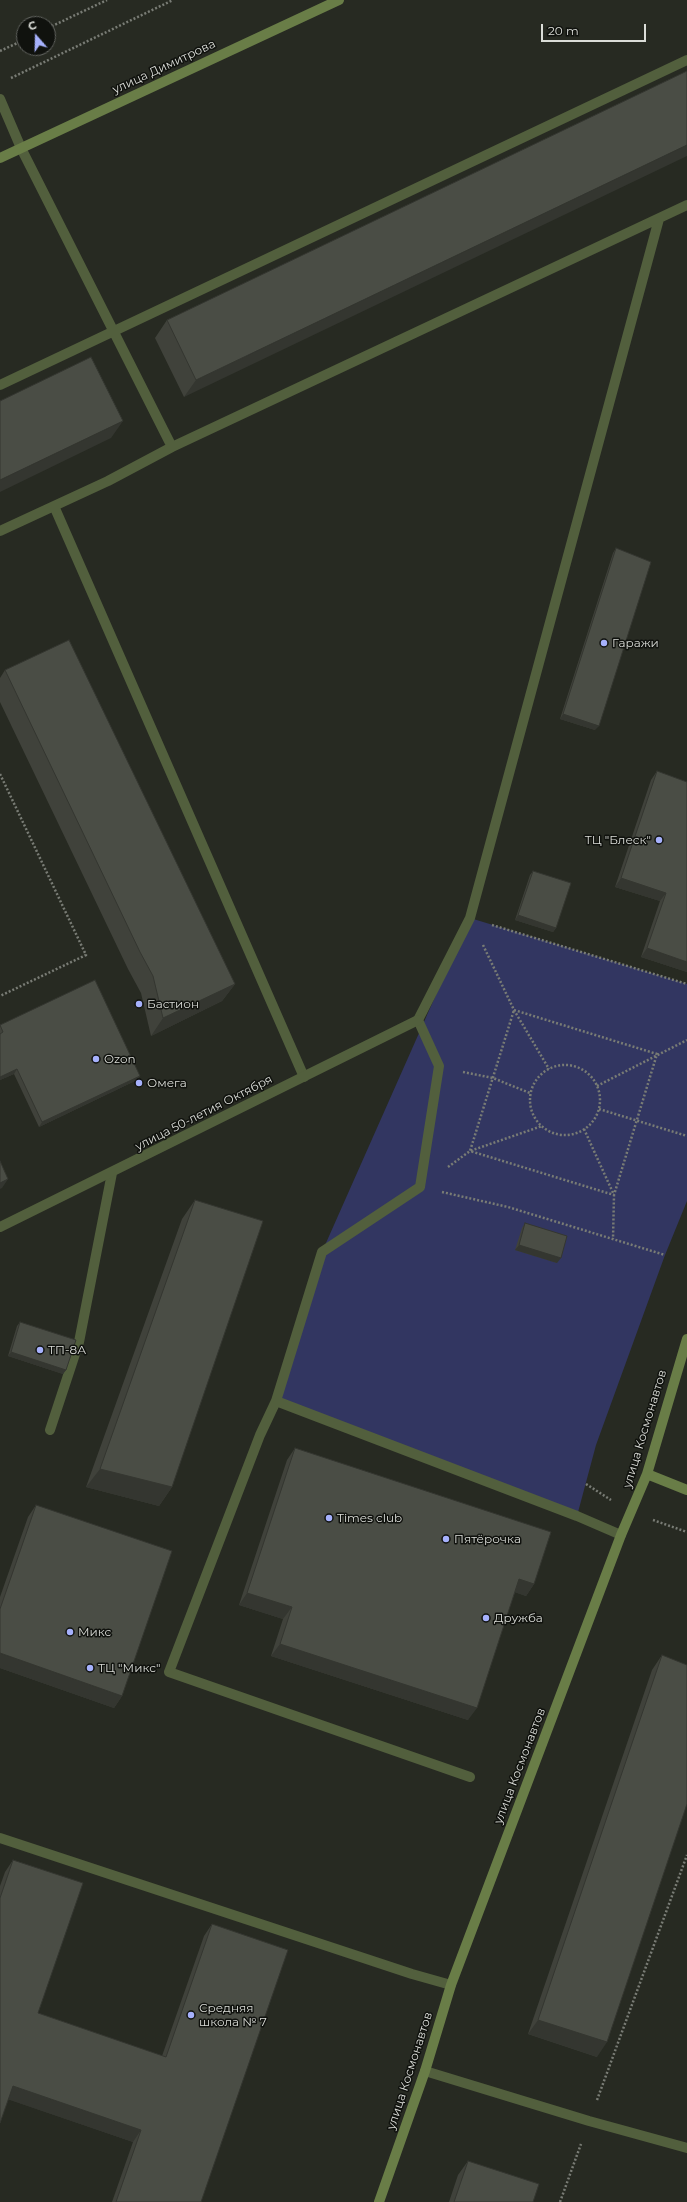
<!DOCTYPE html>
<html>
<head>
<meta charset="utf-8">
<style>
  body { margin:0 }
  #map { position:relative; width:687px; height:2202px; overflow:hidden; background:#272a22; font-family:Montserrat,sans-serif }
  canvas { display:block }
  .north { position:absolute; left:16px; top:16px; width:40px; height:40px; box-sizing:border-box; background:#10120e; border:1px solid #61635f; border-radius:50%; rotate:340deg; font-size:11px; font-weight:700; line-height:16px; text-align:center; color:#dbddd8 }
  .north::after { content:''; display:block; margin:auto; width:14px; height:18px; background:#a6b1fc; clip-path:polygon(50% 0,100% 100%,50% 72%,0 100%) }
  .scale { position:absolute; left:541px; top:24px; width:105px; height:18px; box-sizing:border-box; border:2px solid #dbddd8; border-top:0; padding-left:5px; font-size:12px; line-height:14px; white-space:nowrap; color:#dbddd8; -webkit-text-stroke:3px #10120e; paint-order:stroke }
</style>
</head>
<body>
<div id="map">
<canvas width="687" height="2202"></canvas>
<div class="north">С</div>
<div class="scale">20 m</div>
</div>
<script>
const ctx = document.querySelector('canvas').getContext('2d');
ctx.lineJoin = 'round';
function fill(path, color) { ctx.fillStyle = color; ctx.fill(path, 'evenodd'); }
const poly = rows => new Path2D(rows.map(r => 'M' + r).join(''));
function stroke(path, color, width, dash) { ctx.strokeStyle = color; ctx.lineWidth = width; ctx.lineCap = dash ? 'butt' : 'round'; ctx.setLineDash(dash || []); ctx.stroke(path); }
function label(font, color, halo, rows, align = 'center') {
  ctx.font = font + ' Montserrat,sans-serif'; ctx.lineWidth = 3; ctx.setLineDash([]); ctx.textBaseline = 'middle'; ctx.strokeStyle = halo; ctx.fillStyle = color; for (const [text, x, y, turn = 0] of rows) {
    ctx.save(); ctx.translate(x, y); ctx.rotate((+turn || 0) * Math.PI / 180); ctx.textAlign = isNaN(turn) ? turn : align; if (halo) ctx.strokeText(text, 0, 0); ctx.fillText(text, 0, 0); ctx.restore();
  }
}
const green = poly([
  [470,918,687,984,687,1201,665,1255,596,1445,577,1516,276,1401,322,1252]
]);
const path = poly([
  [48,28,107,0],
  [0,51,24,40],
  [11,78,173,0],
  [0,774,86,955,0,996],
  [492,925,687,984],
  [483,945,514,1010,549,1069],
  [514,1010,657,1054,614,1195,470,1151,514,1010],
  '530 1100a35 35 0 1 1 70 0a35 35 0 1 1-70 0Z',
  [463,1072,493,1078,530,1093],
  [597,1086,687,1040],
  [599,1109,687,1136],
  [584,1129,614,1195,613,1239],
  [448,1167,470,1151,542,1126],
  [442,1192,508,1207,665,1255],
  [586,1484,611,1500],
  [653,1520,687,1532],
  [597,2100,687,1855],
  [560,2202,581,2144]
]);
const lane = poly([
  [0,99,21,148,172,447],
  [0,385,687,60],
  [54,506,304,1077],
  [0,531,108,481,172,447,687,205],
  [276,1401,322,1252,420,1187,439,1066,418,1020,470,918,659,219],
  [50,1430,79,1342,112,1173],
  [470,1777,169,1672,260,1435,276,1401,577,1516,621,1535],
  [0,1838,412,1974,451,1985],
  [425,2071,589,2121,687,2148]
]);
const street = poly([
  [0,1227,418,1020]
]);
const secondary = poly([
  [0,158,339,0],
  [647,1474,687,1490],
  [379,2202,425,2071,451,1985,621,1535,647,1474,687,1339]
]);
const wall = poly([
  [687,71,184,397,155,338,167,320],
  [616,548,595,730,560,719,613,553],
  [5,670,235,984,222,1001,151,1036,141,993,128,969,0,702,0,678],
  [657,771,687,782,687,972,641,957,660,901,615,887,651,780],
  [533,871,556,928,553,932,515,920,530,875],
  [0,1025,137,1080,39,1127,14,1074,0,1080],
  [195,1200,172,1487,159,1506,86,1487,182,1219],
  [525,1223,557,1263,515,1250,522,1228],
  [20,1322,66,1370,63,1374,8,1356,17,1326],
  [295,1448,534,1584,526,1596,515,1592,468,1720,271,1656,283,1619,239,1605,287,1460],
  [36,1505,122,1696,114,1708,0,1668,0,1597,28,1517],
  [662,1655,597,2057,528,2034,652,1670],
  [13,1860,38,2013,162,2056,204,1936,212,1924,201,2202,112,2202,133,2142,8,2099,0,2123,0,1886,5,1872],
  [468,2161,533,2202,449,2202,458,2175]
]);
const shadedWall = poly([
  [687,145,687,156,184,397,196,380],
  [123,421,111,438,0,492,0,480],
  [563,714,599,726,595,730,560,719],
  [621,878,666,893,660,901,615,887],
  [518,915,556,928,553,932,515,920],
  [647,948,687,962,687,972,641,957],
  [235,984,222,1001,151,1036,163,1018],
  [17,1069,14,1074,0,1080,0,1077],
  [140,1076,137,1080,39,1127,42,1122],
  [8,1179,2,1188,0,1189,0,1183],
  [519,1245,561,1258,557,1263,515,1250],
  [11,1352,66,1370,63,1374,8,1356],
  [100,1469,172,1487,159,1506,86,1487],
  [519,1579,534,1584,526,1596,511,1591],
  [247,1593,292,1607,283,1619,239,1605],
  [280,1644,477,1708,468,1720,271,1656],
  [0,1653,122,1696,114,1708,0,1668],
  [538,2020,607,2042,597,2057,528,2034],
  [13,2086,141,2130,133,2142,4,2098]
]);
const building = poly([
  [687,71,687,145,196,380,167,320,687,71],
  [91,357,123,421,0,480,0,401,91,357],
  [616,548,651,562,599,726,563,714,616,548],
  [69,640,235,984,163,1018,153,976,140,952,5,670,69,640],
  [657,771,687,782,687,962,647,948,666,893,621,878,657,771],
  [533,871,571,883,556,928,518,915,533,871],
  [95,980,140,1076,42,1122,17,1069,0,1077,0,1034,3,1032,0,1025,95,980],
  [0,1161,8,1179,0,1183,0,1161],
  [195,1200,263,1221,172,1487,100,1469,195,1200],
  [525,1223,567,1236,561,1258,519,1245,525,1223],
  [20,1322,76,1340,66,1370,11,1352,20,1322],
  [295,1448,551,1532,534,1584,519,1579,477,1708,280,1644,292,1607,247,1593,295,1448],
  [36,1505,172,1551,122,1696,0,1653,0,1609,36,1505],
  [662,1655,687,1665,687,1804,607,2042,538,2020,662,1655],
  [13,1860,83,1883,38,2013,166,2057,212,1924,288,1950,201,2202,116,2202,141,2130,13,2086,0,2123,0,1898,13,1860],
  [468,2161,539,2184,533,2202,454,2202,468,2161]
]);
const markers = [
  [604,643,4,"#a6b1fc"],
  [659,840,4,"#a6b1fc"],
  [139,1004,4,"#a6b1fc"],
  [96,1059,4,"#a6b1fc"],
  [139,1083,4,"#a6b1fc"],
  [40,1350,4,"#a6b1fc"],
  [329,1518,4,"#a6b1fc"],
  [446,1539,4,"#a6b1fc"],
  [486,1618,4,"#a6b1fc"],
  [70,1632,4,"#a6b1fc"],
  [90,1668,4,"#a6b1fc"],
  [191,2015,4,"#a6b1fc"]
];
const streetNames = [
  ["улица Димитрова",164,67,-25],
  ["улица 50-летия Октября",204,1113,-27],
  ["улица Космонавтов",645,1429,-73],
  ["улица Космонавтов",520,1766,-69],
  ["улица Космонавтов",410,2071,-72]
];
const poiNames = [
  ["Гаражи",612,643],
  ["ТЦ \"Блеск\"",651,840,"right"],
  ["Бастион",147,1004],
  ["Ozon",104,1059],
  ["Омега",147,1083],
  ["ТП-8А",48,1350],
  ["Times club",337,1518],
  ["Пятёрочка",454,1539],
  ["Дружба",494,1618],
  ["Микс",78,1632],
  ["ТЦ \"Микс\"",98,1668],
  ["Средняя",199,2008],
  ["школа № 7",199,2022]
];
fill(green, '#323661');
stroke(path, '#797c75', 2.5, [2, 2]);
stroke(lane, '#525f3d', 10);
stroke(street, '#525f3d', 10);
stroke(secondary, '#697d47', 10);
fill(wall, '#40423b');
fill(shadedWall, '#343630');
fill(building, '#4a4d45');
stroke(building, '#343630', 1);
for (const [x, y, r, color] of markers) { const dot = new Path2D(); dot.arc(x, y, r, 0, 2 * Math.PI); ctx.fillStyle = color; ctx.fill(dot); stroke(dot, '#10120e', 1.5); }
label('12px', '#dbddd8', '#10120e', streetNames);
label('12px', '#dbddd8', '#10120e', poiNames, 'left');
</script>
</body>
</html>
